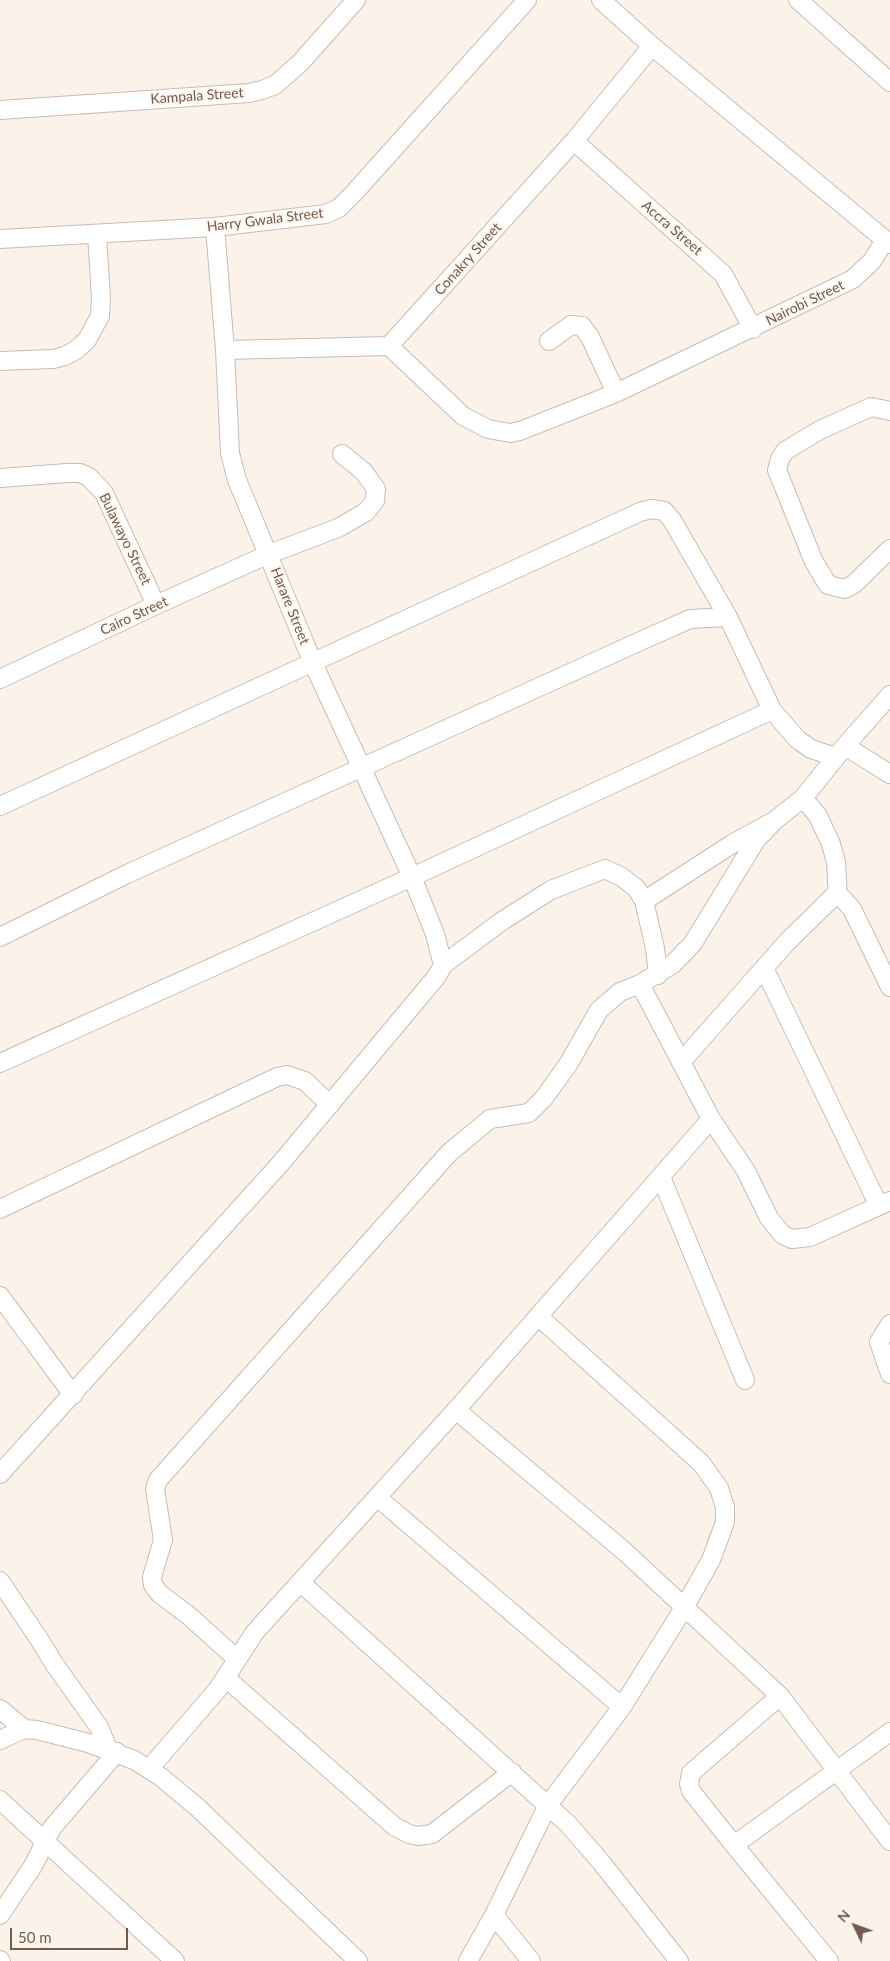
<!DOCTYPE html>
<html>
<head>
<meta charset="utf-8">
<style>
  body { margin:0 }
  #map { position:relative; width:890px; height:1961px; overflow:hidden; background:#fbf3e9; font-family:Lato,sans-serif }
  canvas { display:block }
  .north { position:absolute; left:830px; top:1901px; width:50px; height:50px; -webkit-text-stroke:4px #fef7ef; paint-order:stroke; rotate:312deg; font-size:14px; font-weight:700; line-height:20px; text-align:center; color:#74594e }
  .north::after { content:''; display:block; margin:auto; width:18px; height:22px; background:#74594e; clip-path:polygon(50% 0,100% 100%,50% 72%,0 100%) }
  .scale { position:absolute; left:10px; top:1928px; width:118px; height:22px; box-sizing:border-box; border:2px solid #74594e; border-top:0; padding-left:6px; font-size:15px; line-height:18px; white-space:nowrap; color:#74594e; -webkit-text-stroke:4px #fef7ef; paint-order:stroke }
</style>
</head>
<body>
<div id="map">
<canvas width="890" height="1961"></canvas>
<div class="north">N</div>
<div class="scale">50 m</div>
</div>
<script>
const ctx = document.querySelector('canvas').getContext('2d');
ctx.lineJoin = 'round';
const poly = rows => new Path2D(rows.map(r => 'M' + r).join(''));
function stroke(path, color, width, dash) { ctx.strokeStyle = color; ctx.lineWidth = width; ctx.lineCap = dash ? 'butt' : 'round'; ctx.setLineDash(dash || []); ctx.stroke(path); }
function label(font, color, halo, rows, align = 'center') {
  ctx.font = font + ' Lato,sans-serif'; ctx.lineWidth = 4.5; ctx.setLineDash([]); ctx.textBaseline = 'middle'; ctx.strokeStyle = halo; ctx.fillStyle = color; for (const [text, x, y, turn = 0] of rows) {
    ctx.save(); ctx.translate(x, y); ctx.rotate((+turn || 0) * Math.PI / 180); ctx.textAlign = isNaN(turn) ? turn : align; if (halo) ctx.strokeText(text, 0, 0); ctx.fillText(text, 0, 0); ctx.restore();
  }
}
const minor = poly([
  [601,0,652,46,890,244],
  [798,0,890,82],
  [0,110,249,93,262,90,275,85,300,63,356,0],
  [574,141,723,274,753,329],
  [215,227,225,350,230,453,237,480,313,663,412,877,435,934,443,965],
  [0,239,215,227,326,214,339,208,353,194,527,0],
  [549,341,571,325,582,326,590,337,616,393],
  [389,346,463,416,488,429,510,433,520,431,616,393,853,279,872,261,885,240],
  [225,350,389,346,574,141,652,46],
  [0,361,53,359,65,356,76,350,87,340,100,316,101,297,97,235],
  [890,411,871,407,820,430,785,451,780,459,777,470,814,562,828,585,845,589,854,584,890,549],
  [0,478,67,473,80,473,89,477,104,493,156,605],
  [0,679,156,605,269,554,338,528,366,512,375,501,376,489,364,472,342,454],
  [845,746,890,774],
  [803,798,818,816,831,844,836,862,838,897],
  [0,806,640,512,651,509,664,511,672,520,728,617,772,710,797,739,811,749,836,757],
  [644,901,655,948,658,975],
  [0,937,127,874,645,639,690,619,728,617],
  [764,968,879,1206],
  [640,984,673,964,693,943,756,840,774,821,803,798,845,746,890,695],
  [682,1061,787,942,834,896,842,898,852,909,890,987],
  [0,1063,412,877,772,710],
  [661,1177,745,1380],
  [0,1209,277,1077,287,1075,305,1081,330,1105],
  [0,1296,73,1395],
  [890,1324,879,1342,890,1374],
  [456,1410,624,1551,780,1696,890,1841],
  [0,1474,280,1164,437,976,443,965,502,921,551,890,605,869,622,877,637,889,644,901,732,844,774,821],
  [377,1497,622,1707],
  [0,1581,39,1639,55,1665,99,1727,108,1749],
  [300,1582,568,1824,601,1862,679,1961],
  [237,1659,188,1615,160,1594,153,1585,152,1577,163,1540,155,1489,158,1480,449,1153,490,1119,529,1113,544,1098,569,1063,599,1010,620,992,640,984,711,1119,746,1171,769,1218,783,1235,792,1239,810,1237,890,1201],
  [226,1678,394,1826,409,1834,418,1836,432,1834,512,1772],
  [780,1696,691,1773,689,1784,691,1791,734,1845,829,1961],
  [0,1709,24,1729],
  [0,1740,24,1729,37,1730,88,1743,134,1760,161,1777,197,1807,358,1961],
  [149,1769,218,1689,255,1632,456,1410,711,1119],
  [0,1800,175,1961],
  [734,1845,890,1732],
  [0,1915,33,1866,52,1828,117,1752],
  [494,1915,531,1961],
  [0,1960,1,1961],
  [468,1961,494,1915,548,1805,622,1707,685,1606,711,1560,725,1522,725,1507,719,1488,701,1463,538,1316]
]);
const streetNames = [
  ["Kampala Street",197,96,-4],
  ["Harry Gwala Street",265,220,-7],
  ["Accra Street",672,228,41],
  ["Conakry Street",468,259,-48],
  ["Nairobi Street",805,303,-26],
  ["Bulawayo Street",125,539,64],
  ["Harare Street",290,606,68],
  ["Cairo Street",134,616,-25]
];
stroke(minor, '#cdbaaf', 20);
stroke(minor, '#fff', 18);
label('14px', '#74594e', '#fef7ef', streetNames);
</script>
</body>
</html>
